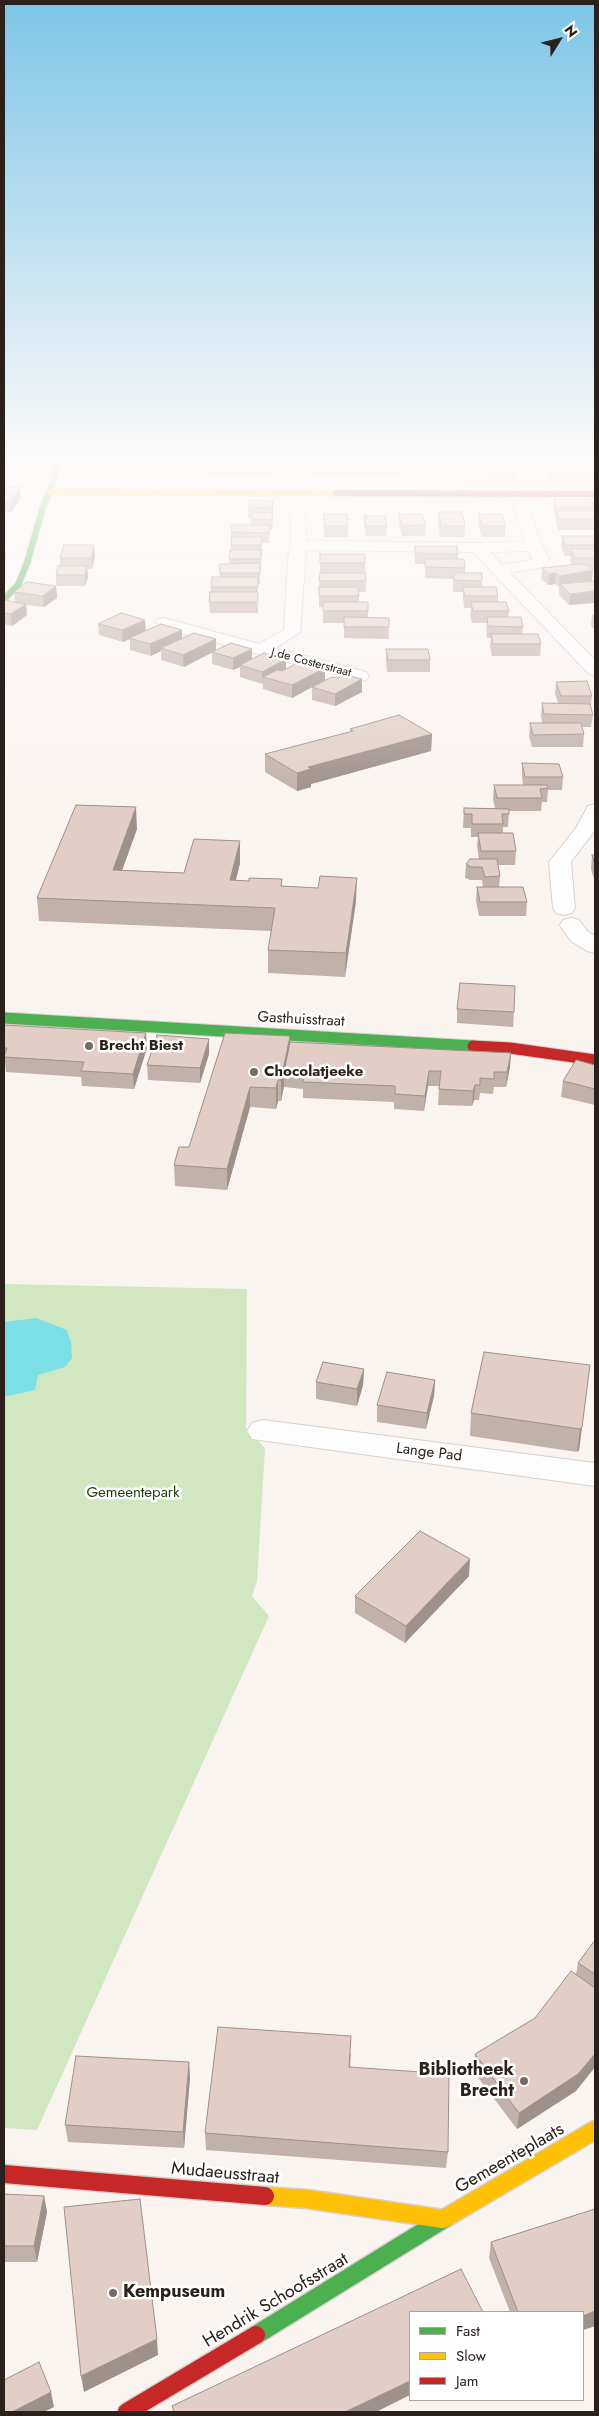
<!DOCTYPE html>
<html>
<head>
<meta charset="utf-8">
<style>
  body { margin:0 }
  #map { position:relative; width:599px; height:2416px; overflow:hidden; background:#faf4f1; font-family:Jost,sans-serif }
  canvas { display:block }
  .frame { position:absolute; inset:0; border:5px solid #2b211c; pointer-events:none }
  .legend { position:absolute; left:409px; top:2311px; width:175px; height:90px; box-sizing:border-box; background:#fff; border:1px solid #aaa6a4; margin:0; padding:6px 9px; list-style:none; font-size:15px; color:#2b211c }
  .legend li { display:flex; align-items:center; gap:10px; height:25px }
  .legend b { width:25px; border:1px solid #aaa6a4 }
  .north { position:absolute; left:534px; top:15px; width:50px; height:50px; -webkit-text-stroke:4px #fff; paint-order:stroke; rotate:54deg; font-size:14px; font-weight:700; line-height:20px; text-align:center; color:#2b211c }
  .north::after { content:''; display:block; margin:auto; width:18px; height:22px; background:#2b211c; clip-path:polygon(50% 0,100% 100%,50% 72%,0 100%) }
</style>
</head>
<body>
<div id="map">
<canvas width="599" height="2416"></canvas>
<div class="frame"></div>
<ul class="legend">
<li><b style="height:6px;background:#4caf50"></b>Fast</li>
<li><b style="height:6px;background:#ffc107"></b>Slow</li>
<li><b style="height:6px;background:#c62828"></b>Jam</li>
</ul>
<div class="north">N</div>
</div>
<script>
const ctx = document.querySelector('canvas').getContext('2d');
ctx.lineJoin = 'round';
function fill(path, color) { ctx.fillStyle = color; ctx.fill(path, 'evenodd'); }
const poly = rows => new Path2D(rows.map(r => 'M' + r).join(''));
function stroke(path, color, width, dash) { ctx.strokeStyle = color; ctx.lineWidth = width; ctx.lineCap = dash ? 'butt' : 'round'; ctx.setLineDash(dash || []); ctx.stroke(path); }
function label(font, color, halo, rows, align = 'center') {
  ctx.font = font + ' Jost,sans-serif'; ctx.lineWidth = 5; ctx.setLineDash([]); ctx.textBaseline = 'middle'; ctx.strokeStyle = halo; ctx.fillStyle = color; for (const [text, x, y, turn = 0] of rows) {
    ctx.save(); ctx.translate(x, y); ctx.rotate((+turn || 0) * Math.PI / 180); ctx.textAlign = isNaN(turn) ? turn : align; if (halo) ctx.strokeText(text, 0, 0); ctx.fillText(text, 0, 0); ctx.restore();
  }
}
const green = poly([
  [4,1284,247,1289,246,1428,265,1448,257,1581,252,1596,269,1616,37,2130,4,2128]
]);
const water = poly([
  [36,1318,67,1330,71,1342,72,1358,65,1367,38,1375,35,1390,4,1397,4,1322]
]);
const street = poly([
  [88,461,102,461,100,472,94,478,55,482,48,478,55,474,85,471,88,461],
  [433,461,447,461,458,493,456,496,446,496,444,493,433,461],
  [518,489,525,493,542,546,549,559,543,567,510,573,595,660,595,675,589,674,473,552,306,550,300,632,276,648,366,672,369,676,366,680,360,681,158,627,156,623,158,619,164,618,259,644,284,630,288,559,291,545,291,515,293,512,298,511,305,515,306,541,477,543,525,542,511,493,518,489],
  [529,551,533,560,502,565,490,552,529,551],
  [595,804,595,830,571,862,575,908,572,913,564,915,556,913,553,908,549,862,576,828,588,806,595,804],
  [571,918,579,920,587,931,595,936,595,953,587,951,571,941,563,930,560,925,563,920,571,918],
  [263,1420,595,1463,595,1486,252,1439,247,1431,252,1423,263,1420]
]);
const fastFar2 = poly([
  [4,599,18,585,27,563,43,507,55,478,55,461]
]);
const fastFar1 = poly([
  [4,1018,473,1046]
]);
const fast = poly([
  [256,2335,447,2217]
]);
const slowFar1 = poly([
  [49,492,336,493]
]);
const slow = poly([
  [265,2196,307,2199,443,2219],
  [447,2217,595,2130]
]);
const jamFar2 = poly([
  [336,493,595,494]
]);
const jamFar1 = poly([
  [473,1046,510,1048,595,1060]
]);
const jam = poly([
  [4,2174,265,2196],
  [127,2412,256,2335]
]);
const wall = poly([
  [211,461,271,461,270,476,210,476,210,466],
  [311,461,402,461,402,475,313,476],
  [472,461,534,461,533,471,516,471,515,479,487,479,485,471,475,471],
  [543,461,595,461,595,479,548,479],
  [4,486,21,497,11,513,4,512],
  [554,499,594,507,593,511,595,511,595,530,558,530,556,522,556,517,555,517,553,510],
  [273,501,272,530,270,530,269,543,262,543,262,556,261,556,261,570,260,570,260,584,258,584,258,613,210,613,209,602,211,592,211,587,220,577,219,564,229,564,230,550,231,550,231,532,251,525,251,518,248,518,248,507],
  [439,512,465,526,464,537,440,537,438,523],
  [324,514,348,526,348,537,324,537],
  [399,514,426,525,425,536,402,536,399,524],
  [479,514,505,526,505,537,482,537,478,525],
  [364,516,387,526,386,536,366,536,364,526],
  [562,536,595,536,595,569,592,569,569,605,559,595,559,587,555,584,548,585,541,579,542,568,572,565,570,560,571,556,565,556,561,547],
  [415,546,458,554,458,559,465,568,465,573,482,581,482,587,498,596,498,602,509,611,508,617,523,627,522,634,541,644,540,656,492,656,490,646,491,638,487,638,486,629,487,623,472,623,470,614,471,608,464,608,463,598,463,592,453,592,453,579,425,578,425,564,415,564],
  [320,554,365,563,366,592,359,592,359,602,368,611,368,618,389,627,389,639,344,638,344,623,323,623,323,607,319,607,319,587,320,573],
  [95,556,92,569,87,569,88,577,85,586,56,586,56,575,60,566,60,558],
  [56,586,57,598,44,607,26,605,27,615,12,626,4,624,4,600,15,602,14,592],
  [595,614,595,630,591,626,592,615],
  [98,624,146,631,182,630,182,638,216,639,216,650,252,659,286,669,325,668,325,680,292,698,263,689,263,684,240,677,240,667,233,670,212,664,212,653,184,667,161,660,161,651,151,656,130,650,130,639,123,642,99,635],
  [386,649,430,660,430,672,387,672,386,661],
  [338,678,362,679,362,692,335,706,312,700,312,687],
  [556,682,592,696,591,707,593,715,591,727,582,727,584,734,583,747,532,747,529,736,530,723,542,723,541,715,542,703,558,703,555,694],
  [350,729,432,734,431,751,311,784,311,787,297,791,265,772,265,754,350,732],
  [522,763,563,777,562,790,548,790,547,802,542,802,541,811,509,811,508,827,503,827,503,833,516,851,515,865,498,865,500,876,499,887,527,902,526,916,479,916,476,901,477,887,483,887,482,880,470,880,465,878,466,864,479,859,477,846,478,837,471,837,471,828,463,828,464,808,495,808,493,799,494,785,523,785,522,776],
  [137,829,122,870,184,873,240,863,236,880,282,886,356,901,345,977,268,973,268,950,271,931,39,921,37,898],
  [592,855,595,855,595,882,591,869],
  [457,1009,514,1012,513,1027,457,1023],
  [4,1025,147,1048,134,1089,82,1086,81,1077,6,1072,5,1063,4,1063],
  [290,1036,290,1042,510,1067,506,1087,494,1087,493,1094,480,1093,479,1100,474,1100,472,1106,438,1105,439,1086,428,1086,424,1111,394,1109,394,1102,303,1098,303,1089,284,1087,284,1086,281,1101,278,1101,276,1109,250,1107,227,1190,175,1186,174,1165,189,1147],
  [209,1054,200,1083,148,1080,147,1065],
  [595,1065,595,1105,561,1097,563,1081],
  [590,1365,579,1450,577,1452,470,1436,471,1413],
  [364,1369,363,1385,357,1406,316,1399,316,1382],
  [435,1380,434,1396,426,1429,377,1422,377,1405],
  [469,1576,405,1643,355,1613,355,1596],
  [595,1940,595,2067,576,2091,517,2129,473,2071,475,2054,535,2018,576,1974,578,1963],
  [351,2053,350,2067,448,2152,446,2168,206,2150,205,2133],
  [189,2062,190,2078,184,2148,68,2142,65,2125],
  [4,2194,44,2196,47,2212,37,2262,4,2262,4,2265],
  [595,2209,595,2326,583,2330,583,2312,510,2312,489,2258,491,2242]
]);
const shadedWall = poly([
  [270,461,271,461,270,476],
  [20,487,21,497,11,513,10,502],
  [273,501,273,511,272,530,272,508],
  [94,545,95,556,92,569,91,558],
  [5,547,6,558,4,564,4,550],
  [87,566,88,577,85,586,85,575],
  [593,570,592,582,560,584,559,587,560,576],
  [556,573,555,584,548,585,549,574],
  [56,586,57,598,44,607,43,596],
  [595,591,595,603,569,605,570,594],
  [26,604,27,615,12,626,11,614],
  [145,620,146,631,129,638,130,639,123,642,122,630],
  [182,630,182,641,161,648,161,651,151,656,150,644],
  [216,639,216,650,184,667,183,655],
  [252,649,252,660,240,665,240,667,233,670,233,658],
  [286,659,286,671,263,677,262,684,262,672],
  [325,668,325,680,292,698,292,685],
  [362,679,362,692,335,706,335,694],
  [432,734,431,751,311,784,311,787,297,791,297,773,308,767],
  [136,807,137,829,114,893,113,870],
  [240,841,240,863,230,903,230,880],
  [357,878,356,901,345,977,346,953],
  [146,1033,147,1048,134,1089,133,1074],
  [290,1036,290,1057,284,1072,284,1086,281,1101,281,1080],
  [209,1039,209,1054,200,1083,200,1068],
  [511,1053,510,1067,506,1087,507,1072],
  [429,1071,428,1086,424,1111,425,1096],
  [278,1080,278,1101,276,1109,276,1088],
  [475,1085,474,1100,472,1106,473,1091],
  [250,1087,250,1107,227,1190,227,1169],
  [364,1369,363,1385,357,1406,357,1389],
  [435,1380,434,1396,426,1429,427,1413],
  [582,1427,579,1450,577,1452,580,1429],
  [470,1559,469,1576,405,1643,406,1626],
  [595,2054,595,2067,576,2091,517,2129,519,2113],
  [189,2062,190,2078,184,2148,183,2132],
  [44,2196,47,2212,37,2262,34,2246],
  [595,2311,595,2326,583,2330,583,2316],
  [157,2339,158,2355,84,2392,81,2376],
  [410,2381,410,2395,376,2412,345,2412],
  [51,2392,54,2407,44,2412,12,2412]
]);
const building = poly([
  [211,461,270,461,270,466,210,466,211,461],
  [487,461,515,461,516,465,488,465,487,461],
  [549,461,595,461,595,462,549,462,549,461],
  [4,486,20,487,10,502,4,502,4,486],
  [554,499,591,499,594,507,556,507,554,499],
  [249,500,273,501,272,508,248,507,249,500],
  [556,511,595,511,595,519,559,519,556,511],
  [251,512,272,513,272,520,251,519,251,512],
  [439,512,462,512,465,526,441,526,439,512],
  [324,514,347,514,348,526,324,526,324,514],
  [399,514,422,514,426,525,402,526,399,514],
  [479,514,502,514,505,526,482,526,479,514],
  [364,516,385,516,387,526,366,526,364,516],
  [232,525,270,525,269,533,231,532,232,525],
  [562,536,595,536,595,545,565,545,562,536],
  [232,537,262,537,261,545,231,545,232,537],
  [64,545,94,545,91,558,60,558,64,545],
  [415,546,457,546,458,554,415,553,415,546],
  [571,549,595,549,595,558,575,558,571,549],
  [230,550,261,550,261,559,229,559,230,550],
  [320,554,365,554,365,563,320,563,320,554],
  [425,559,464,559,465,568,425,567,425,559],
  [260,563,260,573,220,573,219,564,260,563],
  [578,564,587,565,593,570,560,576,556,573,549,574,542,568,578,564],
  [58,566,87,566,85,575,56,575,58,566],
  [320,573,365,573,366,581,319,581,320,573],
  [454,573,482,573,482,581,454,580,454,573],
  [212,577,258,577,258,587,211,587,212,577],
  [595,581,595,591,570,594,560,584,595,581],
  [27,582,56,586,43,596,14,592,27,582],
  [319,587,358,587,359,596,319,596,319,587],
  [463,587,496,587,498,596,465,596,463,587],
  [210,592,258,592,258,602,209,602,210,592],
  [4,600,26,604,11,614,4,613,4,600],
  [323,602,368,602,368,611,323,611,323,602],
  [471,602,506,602,509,611,473,611,471,602],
  [121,613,145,620,122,630,98,624,121,613],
  [344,617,389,618,389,627,344,627,344,617],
  [487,617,521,617,523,627,488,626,487,617],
  [161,624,182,630,150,644,129,638,161,624],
  [194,633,216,639,183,655,161,648,194,633],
  [491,634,538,634,541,644,493,644,491,634],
  [231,643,252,649,233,658,212,652,231,643],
  [386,649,428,649,430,660,388,660,386,649],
  [264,653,286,659,262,672,240,665,264,653],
  [301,661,325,668,292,685,263,677,277,670,282,671,301,661],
  [344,675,362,679,335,694,312,687,332,677,338,678,344,675],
  [587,681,592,696,561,696,556,682,587,681],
  [542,703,590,704,593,715,544,714,542,703],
  [399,715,432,734,308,767,311,769,297,773,265,754,353,731,350,729,399,715],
  [530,723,581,723,584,734,533,735,530,723],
  [522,763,559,764,563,777,525,777,522,763],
  [494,785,547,785,548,788,540,789,542,798,497,798,494,785],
  [76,805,136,807,113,870,184,873,194,839,240,841,230,880,249,881,249,878,282,879,281,886,318,888,320,876,357,878,346,953,268,950,275,908,37,898,76,805],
  [464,808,509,809,509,814,502,814,503,824,472,824,472,814,464,814,464,808],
  [478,833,513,833,516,851,481,851,478,833],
  [592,855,595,855,595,864,592,855],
  [470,859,497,859,500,876,485,877,482,867,471,867,466,864,470,859],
  [477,887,523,887,527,902,480,902,477,887],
  [460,983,515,986,514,1012,457,1009,460,983],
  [4,1025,146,1033,133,1074,81,1071,84,1062,4,1057,7,1048,4,1048,4,1025],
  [225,1033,290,1036,281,1080,278,1080,276,1088,250,1087,227,1169,174,1165,179,1147,189,1147,225,1033],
  [157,1035,209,1039,200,1068,147,1065,157,1035],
  [290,1042,511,1053,507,1072,494,1072,494,1079,480,1078,480,1085,475,1085,473,1091,439,1089,441,1071,429,1071,425,1096,395,1094,395,1086,303,1082,304,1074,284,1072,290,1042],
  [576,1060,595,1065,595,1089,563,1081,576,1060],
  [484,1352,590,1365,582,1427,580,1429,471,1413,484,1352],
  [323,1362,364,1369,357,1389,316,1382,323,1362],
  [387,1372,435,1380,427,1413,377,1405,387,1372],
  [420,1531,470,1559,406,1626,355,1596,420,1531],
  [595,1940,595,1974,578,1963,595,1940],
  [571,1971,595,1988,595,2054,578,2074,519,2113,475,2054,535,2018,571,1971],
  [218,2027,351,2036,349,2067,449,2074,448,2152,205,2133,218,2027],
  [76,2056,189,2062,183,2132,65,2125,76,2056],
  [4,2194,44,2196,34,2246,4,2246,4,2194],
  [140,2199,157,2339,81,2376,64,2207,140,2199],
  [595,2209,595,2311,583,2316,583,2312,518,2312,491,2242,595,2209],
  [461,2269,483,2312,410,2312,410,2381,345,2412,174,2412,172,2406,461,2269],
  [39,2362,51,2392,12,2412,4,2412,4,2380,39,2362]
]);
const markers = [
  [89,1046,5,"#736b67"],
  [254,1072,5,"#736b67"],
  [524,2081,5,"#736b67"],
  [113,2293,5,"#736b67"]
];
const farStreetnames = [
  ["J.de Costerstraat",311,663,15]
];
const streetNames = [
  ["Gasthuisstraat",301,1020,3],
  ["Lange Pad",429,1453,7]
];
const poiNames = [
  ["Brecht Biest",99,1046],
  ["Chocolatjeeke",264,1072]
];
const parkNames = [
  ["Gemeentepark",133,1493]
];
const nearPoinames = [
  ["Bibliotheek",514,2071],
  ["Brecht",514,2092],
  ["Kempuseum",123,2293,"left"]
];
const nearStreetnames = [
  ["Gemeenteplaats",510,2159,-30],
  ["Mudaeusstraat",225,2174,5],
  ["Hendrik Schoofsstraat",276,2301,-31]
];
fill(green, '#d1e7c2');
fill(water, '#7cdfe6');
stroke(street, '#d8d0cc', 2);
stroke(fastFar2, '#d8d0cc', 8);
stroke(fastFar1, '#d8d0cc', 13);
stroke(fast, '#d8d0cc', 21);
stroke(slowFar1, '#d8d0cc', 8);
stroke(slow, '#d8d0cc', 21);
stroke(jamFar2, '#d8d0cc', 8);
stroke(jamFar1, '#d8d0cc', 13);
stroke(jam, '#d8d0cc', 21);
fill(street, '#fefdfd');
stroke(fastFar2, '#4caf50', 6);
stroke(fastFar1, '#4caf50', 11);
stroke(fast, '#4caf50', 18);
stroke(slowFar1, '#ffc107', 6);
stroke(slow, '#ffc107', 18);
stroke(jamFar2, '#c62828', 6);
stroke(jamFar1, '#c62828', 11);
stroke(jam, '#c62828', 18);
fill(wall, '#c2b1ab');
fill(shadedWall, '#9e908b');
fill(building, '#e2cec7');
stroke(building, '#9e908b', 1);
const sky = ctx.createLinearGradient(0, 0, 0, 800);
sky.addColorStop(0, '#7dc5e7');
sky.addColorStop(0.58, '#fdfaf9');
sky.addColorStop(1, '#fdfaf900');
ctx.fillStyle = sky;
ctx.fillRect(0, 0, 599, 800);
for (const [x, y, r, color] of markers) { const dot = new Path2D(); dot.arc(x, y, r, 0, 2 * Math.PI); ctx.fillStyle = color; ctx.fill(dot); stroke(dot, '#fff', 2); }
label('12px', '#2b211c', '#fff', farStreetnames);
label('15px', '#2b211c', '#fff', streetNames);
label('bold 15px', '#2b211c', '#fff', poiNames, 'left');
label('15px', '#1b3d05', '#fff', parkNames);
label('bold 18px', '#2b211c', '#fff', nearPoinames, 'right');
label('18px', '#2b211c', '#fff', nearStreetnames);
</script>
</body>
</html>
